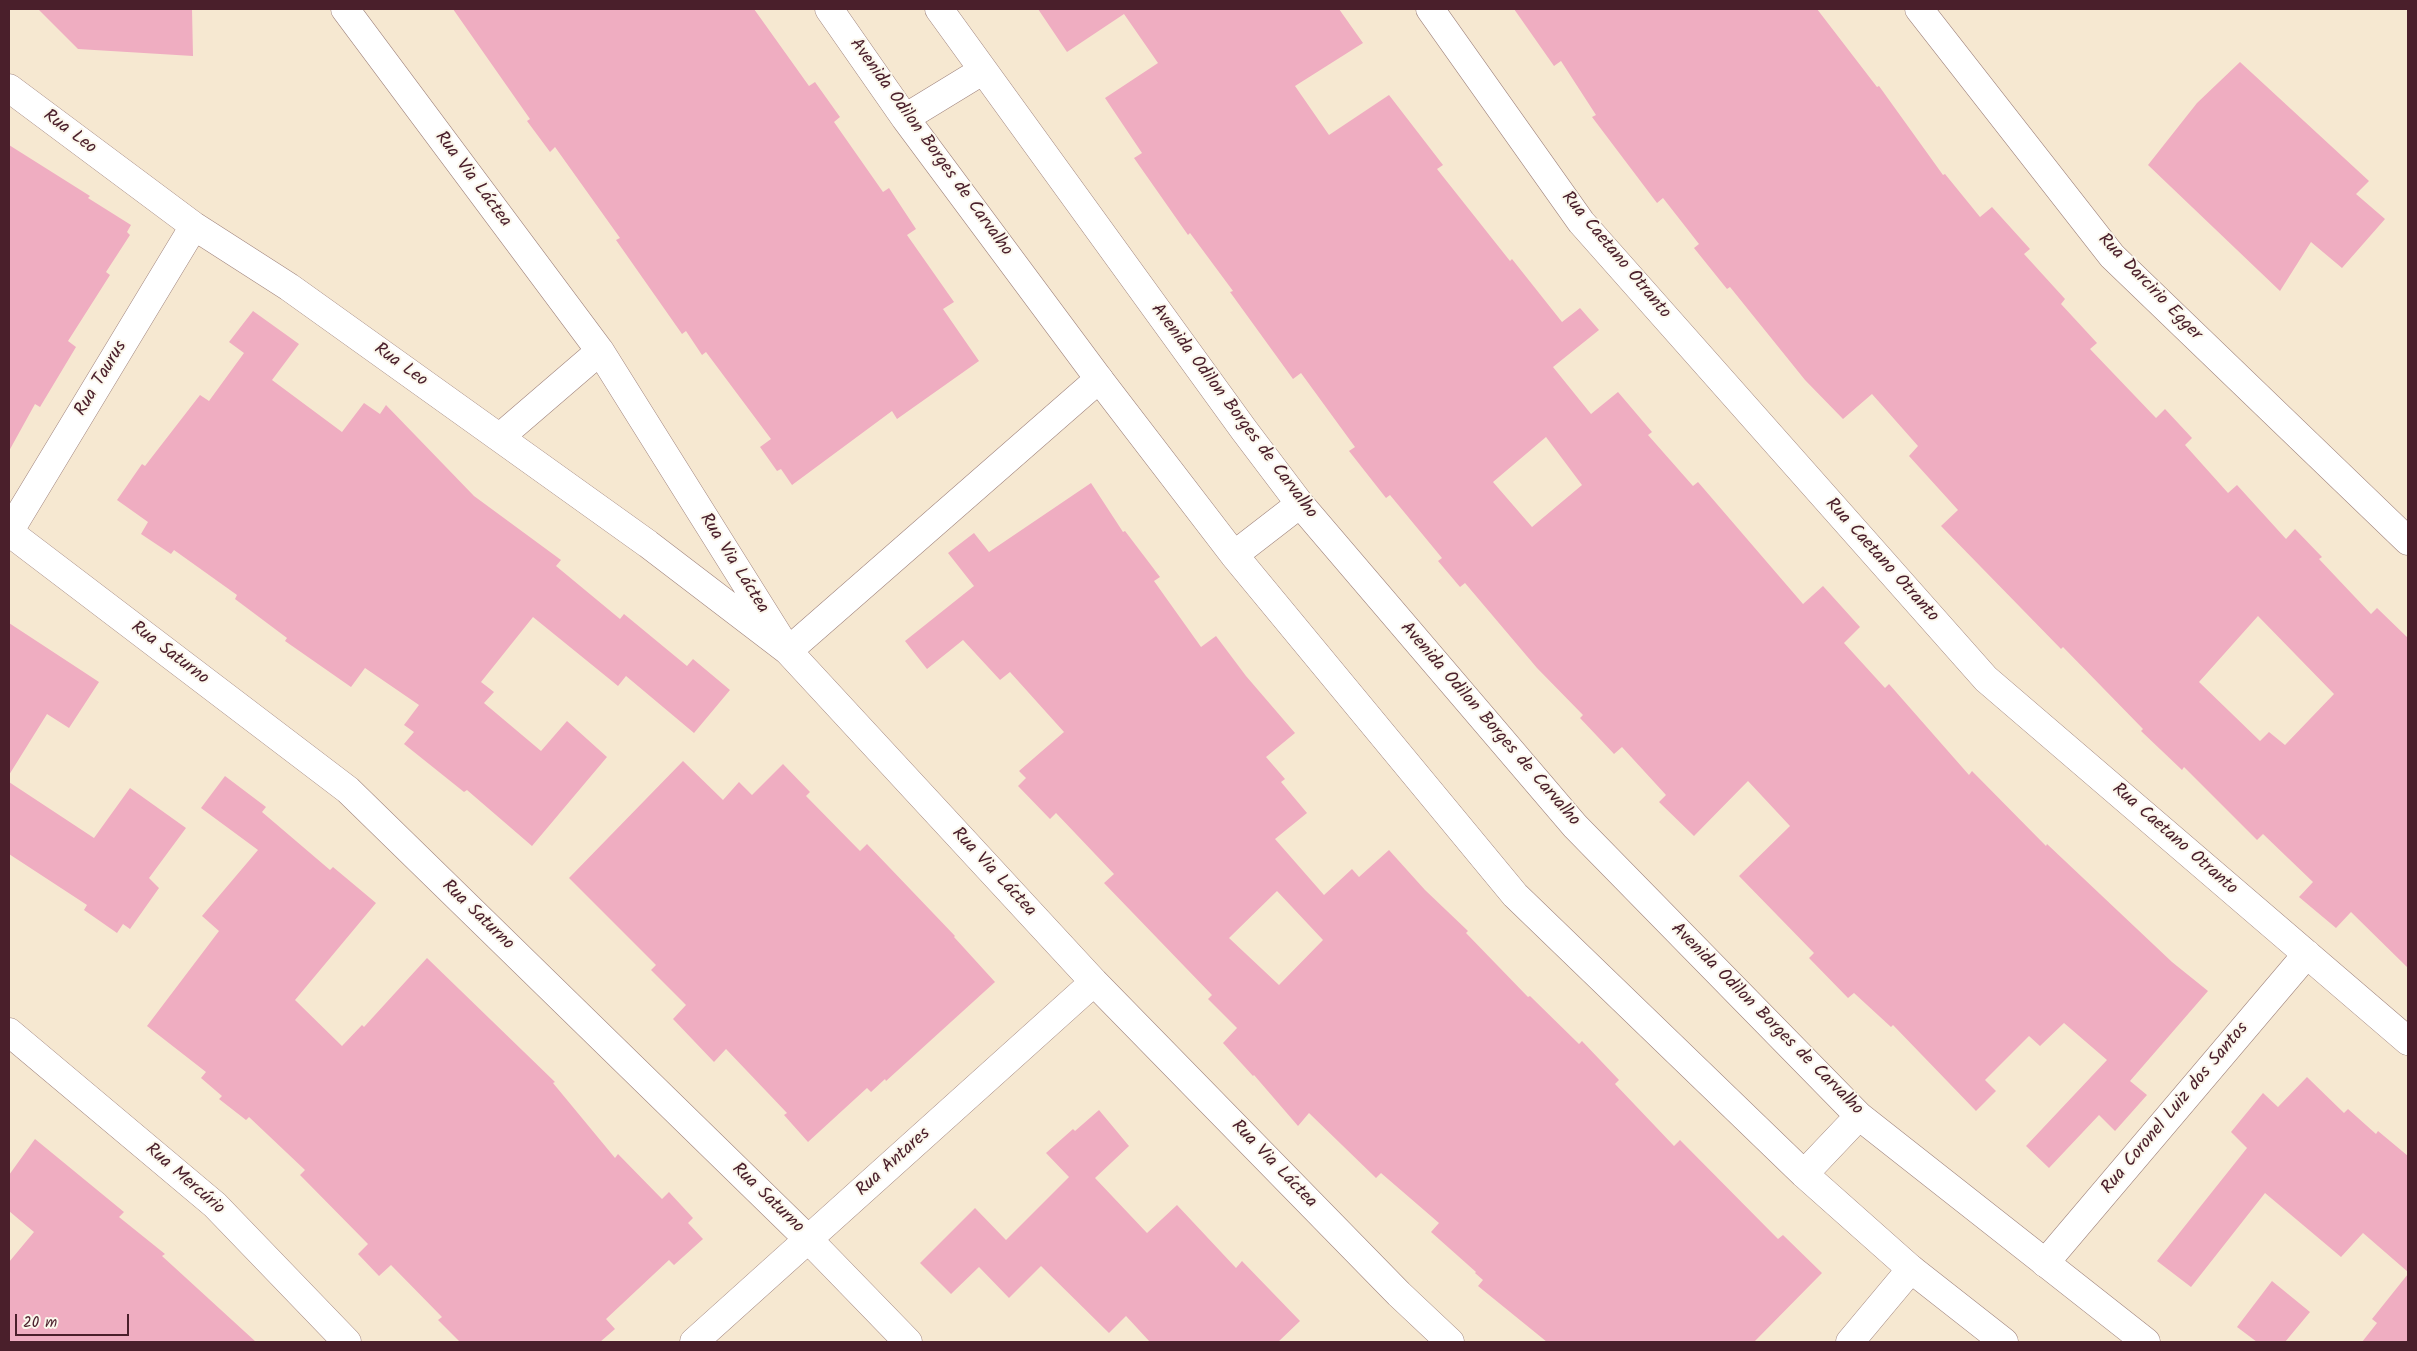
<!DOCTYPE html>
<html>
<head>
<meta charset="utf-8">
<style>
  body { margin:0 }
  #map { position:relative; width:2417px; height:1351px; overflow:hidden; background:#f6e8d1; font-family:Kalam,sans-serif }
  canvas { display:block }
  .frame { position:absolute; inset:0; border:10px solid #4a1f2b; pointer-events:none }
  .scale { position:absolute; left:15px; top:1314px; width:114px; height:22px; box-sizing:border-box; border:2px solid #4a1f2b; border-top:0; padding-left:6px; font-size:15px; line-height:18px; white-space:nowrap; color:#4a1f2b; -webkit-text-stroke:4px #fbf7ec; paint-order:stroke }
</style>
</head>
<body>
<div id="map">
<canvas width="2417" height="1351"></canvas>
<div class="frame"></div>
<div class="scale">20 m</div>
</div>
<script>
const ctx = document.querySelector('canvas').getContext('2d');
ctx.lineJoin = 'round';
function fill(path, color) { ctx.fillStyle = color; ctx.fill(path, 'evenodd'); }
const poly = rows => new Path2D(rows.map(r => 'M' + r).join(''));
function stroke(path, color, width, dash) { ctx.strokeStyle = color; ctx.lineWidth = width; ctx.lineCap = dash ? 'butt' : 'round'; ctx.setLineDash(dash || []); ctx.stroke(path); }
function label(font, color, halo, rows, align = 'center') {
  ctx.font = font + ' Kalam,sans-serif'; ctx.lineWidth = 4; ctx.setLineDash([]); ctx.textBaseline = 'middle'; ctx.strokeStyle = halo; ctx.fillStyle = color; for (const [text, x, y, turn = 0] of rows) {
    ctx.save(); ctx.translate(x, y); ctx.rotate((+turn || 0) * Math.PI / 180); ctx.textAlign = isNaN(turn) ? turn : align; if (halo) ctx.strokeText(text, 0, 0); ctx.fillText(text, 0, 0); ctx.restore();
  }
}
const building = poly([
  [38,9,192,9,193,56,78,49],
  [453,9,754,9,809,86,815,82,840,117,834,122,883,192,889,188,916,229,907,235,954,302,943,309,979,361,897,419,892,411,792,485,781,469,777,471,760,447,771,439,706,352,702,355,686,331,682,334,616,240,620,238,555,147,550,152,527,121,530,119],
  [1038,9,1339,9,1363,43,1295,86,1329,135,1389,95,1443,165,1437,169,1510,261,1512,259,1562,322,1580,308,1599,330,1553,367,1591,414,1618,392,1652,432,1648,435,1693,486,1698,482,1803,604,1823,586,1860,627,1844,643,1885,688,1889,684,1969,775,1972,771,2046,846,2047,844,2172,962,2208,991,2130,1081,2147,1095,2115,1131,2099,1115,2049,1168,2026,1146,2107,1060,2064,1023,2040,1046,2029,1036,1985,1080,1996,1091,1976,1111,1893,1025,1891,1027,1854,993,1848,998,1809,958,1814,953,1739,876,1790,826,1748,781,1694,836,1659,802,1666,795,1622,747,1614,754,1580,718,1583,715,1537,668,1465,583,1460,587,1438,561,1442,558,1390,495,1386,498,1349,451,1355,447,1301,373,1293,379,1230,292,1233,291,1190,233,1188,235,1134,158,1142,153,1105,98,1158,63,1124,14,1067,52],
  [1546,437,1582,485,1532,527,1493,482],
  [1514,9,1817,9,1877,87,1879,86,1943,175,1945,174,1980,217,1992,207,2030,249,2024,254,2065,299,2061,304,2097,343,2090,349,2156,418,2165,409,2192,438,2185,445,2228,493,2237,485,2286,539,2295,529,2322,557,2319,559,2371,614,2377,608,2408,638,2408,968,2351,912,2336,928,2299,897,2313,882,2263,834,2257,840,2184,767,2182,770,2141,731,2143,729,2063,647,2061,649,1941,526,1958,510,1909,456,1918,446,1872,394,1843,419,1805,380,1730,287,1727,289,1694,248,1699,244,1663,198,1657,203,1592,117,1596,115,1561,61,1554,66],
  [2258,616,2334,694,2285,745,2269,732,2260,741,2199,682],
  [2240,62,2369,181,2356,194,2385,219,2342,268,2311,242,2280,291,2148,165,2197,103],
  [9,145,90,196,88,198,131,225,127,232,130,235,106,272,110,275,68,341,76,347,40,407,35,404,9,451],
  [253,311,299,344,272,380,342,432,364,403,380,414,386,405,474,496,561,560,556,566,620,619,624,614,687,666,693,659,730,690,694,733,626,676,618,686,533,617,481,682,494,692,484,703,541,751,567,721,607,757,532,846,467,790,464,792,404,744,414,732,404,725,419,705,365,668,351,687,285,641,287,638,235,599,237,595,174,550,171,554,141,534,148,522,117,500,142,464,145,466,200,395,209,401,244,353,229,342],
  [1091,483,1123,532,1125,531,1160,577,1154,581,1201,647,1216,636,1246,676,1295,733,1266,757,1285,779,1281,782,1307,813,1275,839,1324,895,1352,869,1359,877,1389,850,1425,890,1468,931,1466,933,1528,997,1530,996,1579,1044,1582,1041,1619,1080,1615,1084,1674,1146,1680,1140,1778,1239,1783,1235,1822,1273,1754,1342,1547,1342,1478,1286,1483,1280,1475,1273,1476,1272,1431,1232,1439,1223,1381,1173,1376,1178,1309,1113,1298,1126,1254,1075,1253,1076,1223,1043,1237,1028,1208,999,1212,995,1104,883,1114,874,1056,813,1050,819,1018,786,1026,778,1019,771,1064,732,1010,672,1000,680,963,640,927,669,905,641,974,586,948,553,974,533,989,552],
  [1277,891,1323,940,1279,985,1229,938],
  [9,623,99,682,69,728,47,714,9,775],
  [683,761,723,800,739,782,752,795,783,764,810,792,806,796,860,851,867,844,955,936,954,937,995,982,886,1081,885,1079,871,1092,867,1088,808,1142,784,1115,787,1113,726,1049,714,1062,673,1019,686,1005,651,970,656,965,569,878],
  [225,776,266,807,262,812,330,870,333,867,376,903,295,1000,342,1046,362,1025,364,1027,427,958,555,1082,553,1083,615,1158,618,1154,662,1199,669,1192,693,1218,688,1223,703,1239,674,1265,669,1260,606,1319,615,1329,600,1342,460,1342,438,1320,442,1317,391,1265,379,1276,358,1254,368,1244,300,1175,305,1170,249,1117,246,1120,219,1099,222,1096,201,1078,206,1072,147,1026,219,931,202,916,258,850,201,808],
  [9,782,94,838,130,788,186,828,149,878,159,888,130,929,123,924,117,933,84,910,87,905,9,854],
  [2307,1077,2344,1113,2348,1109,2376,1134,2378,1131,2408,1156,2408,1272,2363,1233,2341,1257,2265,1193,2191,1287,2157,1261,2247,1148,2231,1132,2263,1093,2278,1107],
  [1099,1110,1129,1146,1095,1178,1147,1233,1177,1205,1236,1268,1242,1261,1300,1321,1278,1342,1150,1342,1126,1316,1109,1333,1041,1266,1009,1298,979,1267,951,1294,920,1263,975,1208,1006,1240,1069,1177,1046,1153,1073,1129,1075,1131],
  [35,1139,124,1212,119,1217,165,1254,162,1256,256,1342,9,1342,9,1262,34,1232,9,1211,9,1175],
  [2408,1274,2408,1342,2362,1342,2377,1323,2372,1319],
  [2272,1281,2310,1312,2285,1342,2257,1342,2237,1327]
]);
const street = poly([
  [345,9,600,351,788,651,1094,982,1399,1294,1450,1342],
  [1430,9,1581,222,1986,679,2408,1041],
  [1919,9,2112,256,2408,541],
  [9,88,194,226,289,287,648,544,788,651,1099,379],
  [500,437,600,351],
  [9,532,348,790,809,1240,908,1342],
  [9,532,194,226],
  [9,1032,215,1205,347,1342],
  [2045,1263,2307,954],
  [694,1342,1094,982],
  [1850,1342,1911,1269]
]);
const secondary = poly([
  [829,9,905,118,1099,379,1234,555,1515,895,1804,1174,1911,1269,2004,1342],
  [939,9,1244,430,1300,504,1575,826,1859,1116,2146,1342],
  [905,118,982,71],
  [1234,555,1300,504],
  [1804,1174,1859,1116]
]);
const streetNames = [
  ["Rua Leo",69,133,37],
  ["Avenida Odilon Borges de Carvalho",930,148,54],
  ["Rua Via Láctea",472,180,53],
  ["Rua Caetano Otranto",1615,256,50],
  ["Rua Darcirio Egger",2149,288,46],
  ["Rua Leo",400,366,36],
  ["Rua Taurus",102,379,-59],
  ["Avenida Odilon Borges de Carvalho",1233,412,53],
  ["Rua Caetano Otranto",1881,561,48],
  ["Rua Via Láctea",733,564,58],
  ["Rua Saturno",169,654,37],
  ["Avenida Odilon Borges de Carvalho",1489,725,49],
  ["Rua Caetano Otranto",2174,840,41],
  ["Rua Via Láctea",993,873,47],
  ["Rua Saturno",477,916,44],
  ["Avenida Odilon Borges de Carvalho",1766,1020,45],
  ["Rua Coronel Luiz dos Santos",2176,1109,-50],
  ["Rua Antares",894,1163,-42],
  ["Rua Via Láctea",1273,1165,46],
  ["Rua Mercúrio",184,1180,41],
  ["Rua Saturno",767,1199,44]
];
fill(building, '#efadc1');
stroke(street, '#a0847e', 29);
stroke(secondary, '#a0847e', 29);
stroke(street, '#fff', 28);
stroke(secondary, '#fff', 28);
label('18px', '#4a1f2b', '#fbf7ec', streetNames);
</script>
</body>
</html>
